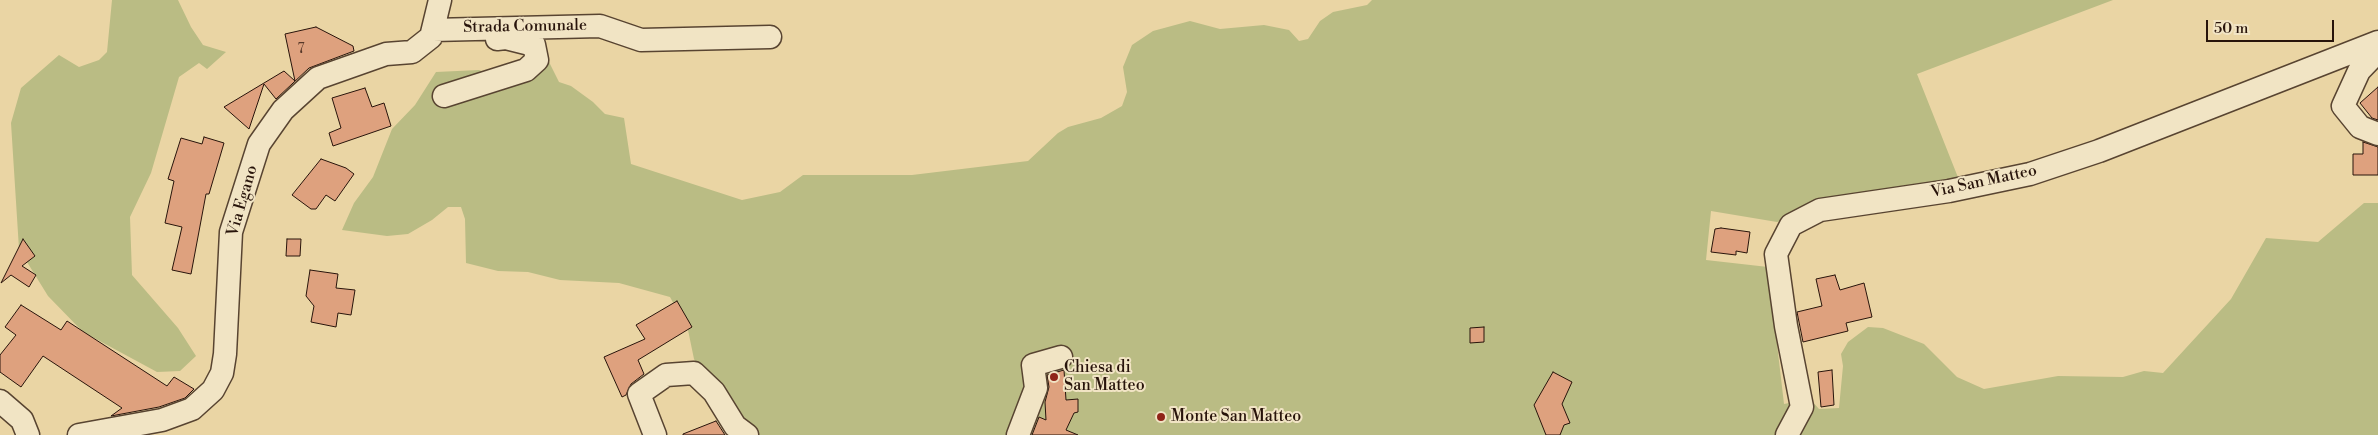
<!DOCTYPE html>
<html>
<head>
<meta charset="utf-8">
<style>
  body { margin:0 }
  #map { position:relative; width:2378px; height:435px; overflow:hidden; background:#ead5a4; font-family:"Libre Bodoni",serif }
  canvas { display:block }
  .scale { position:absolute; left:2206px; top:20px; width:128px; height:22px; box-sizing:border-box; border:2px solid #28140b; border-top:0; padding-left:6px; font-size:15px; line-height:18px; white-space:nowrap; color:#28140b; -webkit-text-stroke:4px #f1e4c4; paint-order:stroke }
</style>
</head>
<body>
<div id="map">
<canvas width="2378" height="435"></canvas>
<div class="scale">50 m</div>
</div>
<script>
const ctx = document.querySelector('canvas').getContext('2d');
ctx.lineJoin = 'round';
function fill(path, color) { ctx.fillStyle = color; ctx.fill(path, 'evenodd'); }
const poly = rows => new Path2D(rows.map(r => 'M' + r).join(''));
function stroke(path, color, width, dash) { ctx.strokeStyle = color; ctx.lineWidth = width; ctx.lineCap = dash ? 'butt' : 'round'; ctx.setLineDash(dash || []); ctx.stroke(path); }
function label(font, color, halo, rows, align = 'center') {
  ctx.font = font + ' "Libre Bodoni",serif'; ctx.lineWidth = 4; ctx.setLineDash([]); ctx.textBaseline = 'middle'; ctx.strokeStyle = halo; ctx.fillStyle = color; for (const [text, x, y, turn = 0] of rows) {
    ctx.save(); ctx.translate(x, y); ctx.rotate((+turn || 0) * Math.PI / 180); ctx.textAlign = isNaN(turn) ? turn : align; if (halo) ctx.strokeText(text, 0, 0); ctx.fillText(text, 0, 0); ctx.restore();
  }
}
const green = poly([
  [112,0,178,0,191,27,203,45,226,52,207,69,199,63,179,77,151,173,130,217,132,275,178,328,196,356,180,371,157,372,83,332,48,296,19,249,11,123,21,88,59,55,79,67,99,60,107,52],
  [1372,0,2113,0,1917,74,1965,195,1840,203,1777,222,1711,211,1706,260,1768,267,1784,404,1810,399,1819,409,1839,408,1843,366,1841,354,1848,342,1868,327,1883,328,1924,344,1957,377,1984,389,2058,376,2123,377,2144,371,2163,373,2231,299,2266,238,2318,242,2364,203,2378,203,2378,435,735,435,694,359,688,330,670,297,619,283,560,280,528,272,498,271,466,263,465,219,461,207,448,207,432,220,408,234,387,236,342,230,354,203,373,177,392,129,415,105,436,72,479,70,504,80,546,56,559,82,571,86,593,102,605,114,624,118,631,164,742,200,780,192,803,175,912,175,1028,161,1058,133,1068,127,1101,118,1122,106,1127,92,1123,67,1132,45,1153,31,1190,21,1220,29,1264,25,1289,30,1299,41,1308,39,1320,21,1333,12,1367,5]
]);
const building = poly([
  [316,27,353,46,354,51,309,68,276,99,264,84,249,129,224,107,284,71,295,81,285,34,316,27],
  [2378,87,2378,120,2372,118,2360,103,2378,87],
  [365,88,372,107,384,103,391,126,333,146,329,133,341,128,332,98,365,88],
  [204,137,224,143,209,194,206,194,191,274,172,270,182,227,165,223,174,181,168,179,181,138,202,144,204,137],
  [2363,142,2378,147,2378,175,2353,175,2353,154,2363,154,2363,142],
  [321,159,346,168,354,174,335,201,326,195,316,209,311,209,292,195,321,159],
  [1721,228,1750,232,1747,253,1736,251,1736,255,1711,252,1715,229,1721,228],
  [23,239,35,256,22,266,36,275,29,287,11,275,1,283,23,239],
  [287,239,301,239,300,256,286,256,287,239],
  [310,270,338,274,336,288,355,290,351,315,338,313,336,327,311,322,314,306,306,296,310,270],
  [1835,275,1840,290,1864,283,1872,317,1846,323,1848,331,1803,342,1797,312,1822,306,1816,279,1835,275],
  [677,301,692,327,638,360,644,374,631,384,626,395,622,397,604,357,645,339,636,325,677,301],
  [21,305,61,330,67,321,167,386,174,377,194,389,185,398,159,407,111,416,122,408,43,356,21,387,0,372,0,355,16,335,5,327,21,305],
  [1484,327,1484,342,1470,343,1470,328,1484,327],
  [1064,370,1066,400,1078,399,1078,412,1074,413,1066,430,1078,435,1032,435,1039,417,1046,420,1045,402,1049,387,1047,375,1064,370],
  [1832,370,1834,405,1821,407,1818,372,1832,370],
  [1553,372,1572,382,1562,404,1570,423,1564,425,1560,435,1546,435,1534,405,1553,372],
  [716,421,725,435,683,435,683,434,716,421]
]);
const minor = poly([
  [433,30,600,26,641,40,770,37],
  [2378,51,2359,71,2343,106,2360,127,2378,134],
  [444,96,526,70,537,60,534,45,506,38,497,39],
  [0,401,22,420,28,435],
  [79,435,162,420,192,409,213,390,222,373,225,354,231,232,259,144,283,110,318,78,386,54,412,52,431,37,440,0],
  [655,435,639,394,666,375,694,373,714,392,735,426,747,435],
  [1018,435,1036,388,1033,365,1061,357],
  [1787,435,1802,407,1786,326,1776,254,1791,225,1820,210,1949,191,2030,174,2099,151,2378,42]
]);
const markers = [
  [1054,377,5,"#8f2418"],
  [1161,417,5,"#8f2418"]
];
const numberNames = [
  ["7",301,50]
];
const streetNames = [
  ["Strada Comunale",525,27,-1],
  ["Via San Matteo",1984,182,-12],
  ["Via Egano",243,201,-74]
];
const poiNames = [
  ["Chiesa di",1064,368],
  ["San Matteo",1064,386],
  ["Monte San Matteo",1171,417]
];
fill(green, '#babc84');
fill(building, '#dea17e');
stroke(building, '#28140b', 1);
stroke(minor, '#584431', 25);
stroke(minor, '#f1e4c4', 22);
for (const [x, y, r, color] of markers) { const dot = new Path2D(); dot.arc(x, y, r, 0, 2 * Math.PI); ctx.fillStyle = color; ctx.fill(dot); stroke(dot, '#f1e4c4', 2); }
label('14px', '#563728', null, numberNames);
label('16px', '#28140b', '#f1e4c4', streetNames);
label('16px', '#28140b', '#f1e4c4', poiNames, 'left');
</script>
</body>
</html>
